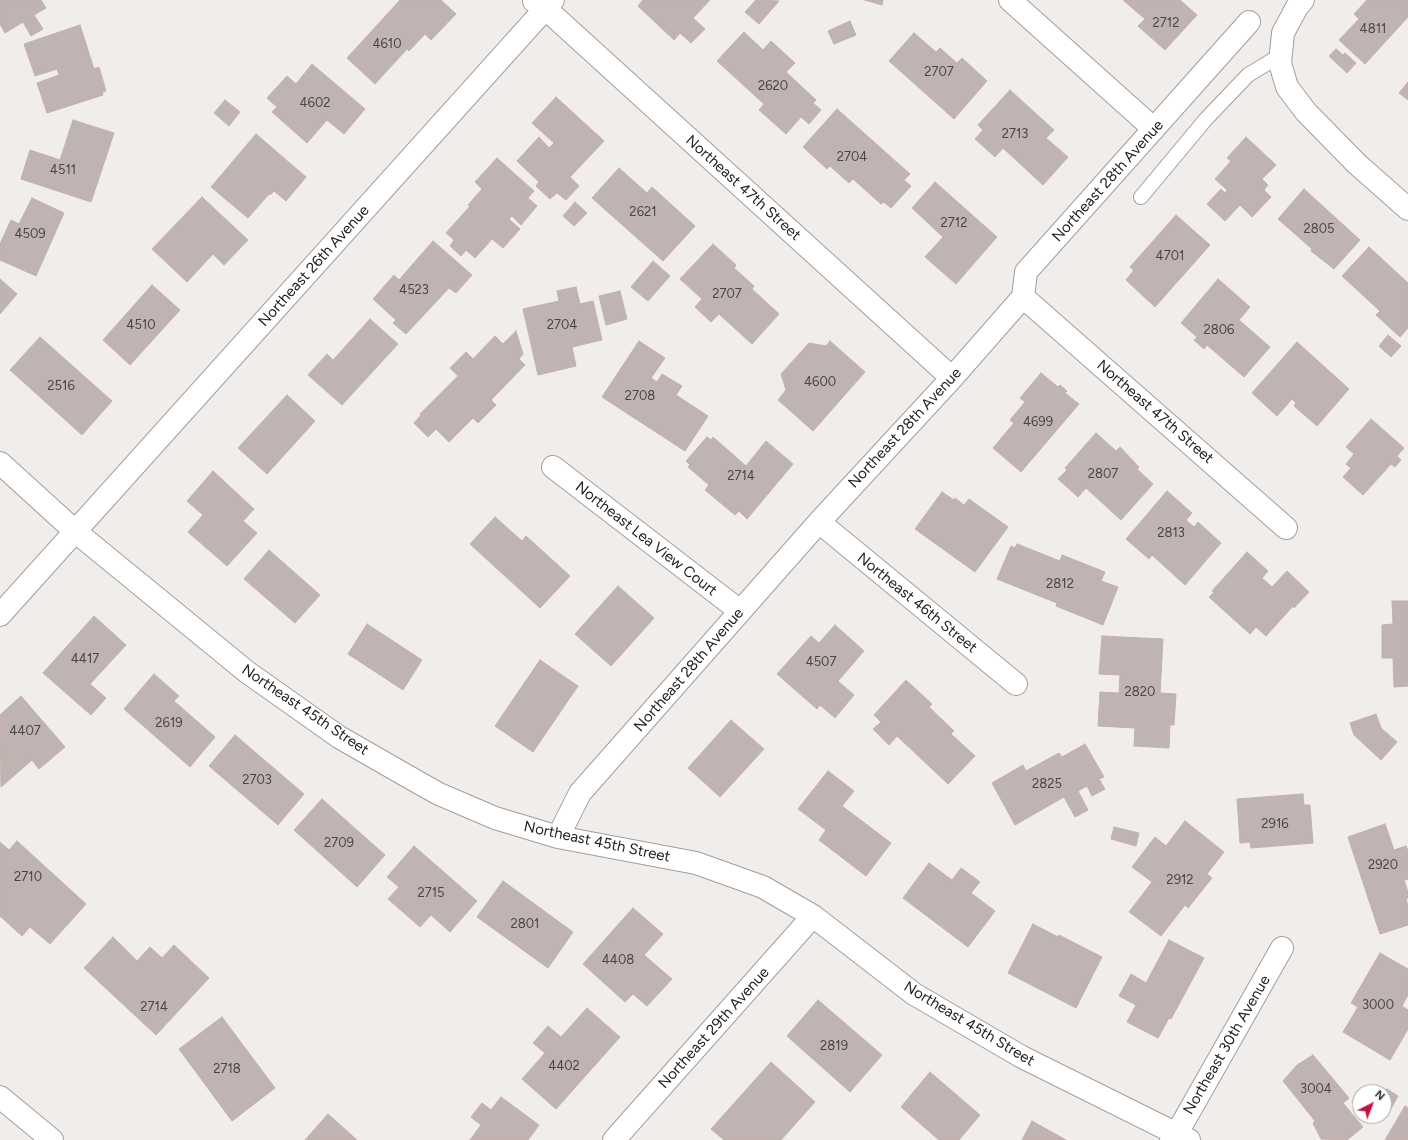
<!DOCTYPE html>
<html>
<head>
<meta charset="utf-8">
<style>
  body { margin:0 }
  #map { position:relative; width:1408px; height:1140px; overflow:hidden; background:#f1edea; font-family:Figtree,sans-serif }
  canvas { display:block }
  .north { position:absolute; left:1352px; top:1084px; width:40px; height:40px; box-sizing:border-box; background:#fff; border:1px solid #a7a7a7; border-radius:50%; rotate:42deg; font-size:11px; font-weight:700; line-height:16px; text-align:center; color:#222 }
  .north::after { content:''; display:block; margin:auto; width:14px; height:18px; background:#c31140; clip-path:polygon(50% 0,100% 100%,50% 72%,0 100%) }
</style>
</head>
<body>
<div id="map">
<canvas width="1408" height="1140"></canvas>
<div class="north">N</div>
</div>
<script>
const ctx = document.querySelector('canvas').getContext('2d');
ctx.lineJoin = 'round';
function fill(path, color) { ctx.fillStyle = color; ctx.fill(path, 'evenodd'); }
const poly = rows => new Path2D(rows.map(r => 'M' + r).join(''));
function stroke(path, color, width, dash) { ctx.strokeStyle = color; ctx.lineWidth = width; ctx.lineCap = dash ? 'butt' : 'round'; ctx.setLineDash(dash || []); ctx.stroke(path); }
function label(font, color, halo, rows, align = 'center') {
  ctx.font = font + ' Figtree,sans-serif'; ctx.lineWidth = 3; ctx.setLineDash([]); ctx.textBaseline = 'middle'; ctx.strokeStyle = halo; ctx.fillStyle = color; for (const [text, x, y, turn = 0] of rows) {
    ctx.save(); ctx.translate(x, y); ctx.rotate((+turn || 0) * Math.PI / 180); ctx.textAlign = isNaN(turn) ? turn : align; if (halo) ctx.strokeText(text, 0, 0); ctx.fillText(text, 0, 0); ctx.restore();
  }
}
const building = poly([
  [0,0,41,0,46,8,34,15,43,29,31,36,23,22,5,33,0,24,0,0],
  [400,0,441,0,456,14,431,40,425,34,409,51,407,49,375,84,347,58,400,0],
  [643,0,710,0,693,18,705,29,691,43,680,33,674,40,638,6,643,0],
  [756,0,779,1,759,24,745,12,756,0],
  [865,0,883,0,882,5,865,0],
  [1123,0,1180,0,1197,15,1165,50,1138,26,1145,19,1123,0],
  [1367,0,1408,0,1408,17,1365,64,1339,40,1359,19,1354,14,1367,0],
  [850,21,856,35,834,44,828,31,850,21],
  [80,25,94,69,99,67,106,91,102,92,103,95,47,113,37,83,59,75,57,69,35,76,24,44,80,25],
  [744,32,763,50,771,41,795,63,786,72,816,100,813,103,821,110,809,124,801,117,786,134,759,110,764,104,717,61,744,32],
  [914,33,936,52,940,48,957,63,962,58,987,81,954,119,889,61,914,33],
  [1336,49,1343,55,1345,53,1356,63,1347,73,1329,56,1336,49],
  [312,64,365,109,344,134,327,120,307,143,272,112,277,107,267,98,287,76,296,84,312,64],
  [1408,82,1408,100,1399,93,1408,82],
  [1010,90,1054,130,1046,138,1068,157,1043,185,1003,148,995,157,975,139,983,130,978,125,1010,90],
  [556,97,604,141,570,177,579,186,566,200,557,193,550,199,536,186,539,182,517,161,539,137,549,148,554,143,532,123,556,97],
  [225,100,240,112,229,126,214,113,225,100],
  [837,109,910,174,904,180,911,186,891,208,884,202,881,204,853,179,849,183,830,166,827,169,803,147,837,109],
  [73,120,114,133,91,202,21,179,30,150,60,160,73,120],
  [256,134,306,177,286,201,274,191,270,195,269,194,248,218,211,187,256,134],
  [1246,137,1276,165,1262,179,1268,185,1264,190,1271,197,1252,217,1240,205,1225,221,1207,204,1221,189,1225,193,1227,190,1215,179,1231,161,1227,158,1246,137],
  [497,158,534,191,528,198,537,206,521,225,512,216,509,219,520,229,503,248,492,239,475,258,466,250,461,256,450,246,454,240,446,233,470,206,468,205,482,189,475,182,497,158],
  [619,168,647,193,652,187,695,226,663,261,592,198,619,168],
  [935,182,997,237,956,284,925,257,943,237,912,208,935,182],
  [1304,189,1360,240,1334,269,1311,251,1312,249,1278,219,1304,189],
  [202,197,248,240,224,265,213,254,187,282,152,249,202,197],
  [32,198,64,213,36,276,0,260,0,244,11,220,19,224,32,198],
  [575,202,587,213,574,226,563,216,575,202],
  [1176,215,1210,245,1155,307,1126,280,1134,270,1130,267,1176,215],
  [433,241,472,275,456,293,449,288,406,334,393,323,396,320,373,299,394,275,399,280,433,241],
  [713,244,736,265,734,268,754,286,752,289,779,314,752,344,719,314,711,322,695,307,702,299,680,279,713,244],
  [1369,247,1408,283,1408,328,1400,337,1376,315,1380,311,1342,276,1369,247],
  [653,261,670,276,648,301,631,287,653,261],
  [0,279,17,294,0,314,0,279],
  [1218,279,1250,307,1239,320,1270,347,1244,377,1207,345,1204,349,1194,340,1197,337,1181,323,1218,279],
  [152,285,180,310,130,365,103,340,152,285],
  [576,287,580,304,593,301,602,340,572,347,576,366,538,375,523,309,559,301,557,291,576,287],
  [620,291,627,319,606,325,599,296,620,291],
  [370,319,398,344,342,405,308,375,327,354,333,360,370,319],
  [516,331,523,354,519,359,525,365,491,400,496,405,478,423,473,418,449,442,436,429,428,437,414,423,421,415,420,414,458,376,450,368,466,352,473,359,495,336,503,344,516,331],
  [1388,335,1401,346,1391,357,1379,346,1388,335],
  [40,337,112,401,82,435,10,370,40,337],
  [639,341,665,358,651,378,657,382,662,374,682,386,676,395,708,416,685,451,602,397,639,341],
  [830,341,865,372,813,431,778,400,786,390,781,374,809,343,826,346,830,341],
  [1297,342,1349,389,1317,426,1294,406,1296,403,1292,399,1277,416,1252,393,1297,342],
  [1041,373,1058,387,1060,385,1067,391,1065,393,1079,404,1021,472,993,448,1014,423,1010,420,1025,402,1020,398,1041,373],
  [287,395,315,421,267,474,238,448,287,395],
  [1371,419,1404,448,1397,456,1401,460,1395,467,1391,464,1363,495,1343,477,1351,468,1346,464,1354,454,1346,447,1371,419],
  [1096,433,1116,451,1120,447,1139,467,1137,469,1153,484,1121,520,1086,488,1078,497,1058,479,1067,470,1065,468,1096,433],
  [707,437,711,440,713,437,746,466,766,441,793,464,747,519,739,511,735,515,705,490,709,485,688,467,690,465,686,461,707,437],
  [213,471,254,509,243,521,257,533,227,566,188,532,203,515,187,501,213,471],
  [1167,491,1192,513,1186,520,1194,527,1198,522,1221,543,1185,585,1152,555,1149,559,1126,539,1167,491],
  [942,492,954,500,955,498,964,505,969,499,1008,527,975,572,915,529,942,492],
  [495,517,522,541,526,536,570,576,540,608,470,544,495,517],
  [1017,544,1060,561,1062,555,1105,572,1101,581,1118,587,1103,625,1056,606,1057,603,997,579,1011,546,1015,548,1017,544],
  [269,550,320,595,295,623,244,579,269,550],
  [1247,552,1268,571,1262,578,1272,587,1287,571,1309,592,1294,608,1293,606,1266,636,1256,627,1250,634,1209,597,1214,592,1212,591,1247,552],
  [618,586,654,618,611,666,575,634,618,586],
  [1392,601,1408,601,1408,686,1394,687,1393,658,1382,658,1382,625,1393,624,1392,601],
  [94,616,126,645,90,684,106,698,91,715,43,673,94,616],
  [367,624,422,660,403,690,348,654,367,624],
  [835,625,864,651,838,681,854,695,835,718,820,705,817,709,777,674,811,636,819,643,835,625],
  [1102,636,1163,639,1160,693,1176,694,1174,725,1170,725,1169,748,1134,746,1135,728,1098,726,1100,692,1119,693,1120,675,1099,674,1102,636],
  [540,660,578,686,533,752,495,726,540,660],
  [154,674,179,696,174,701,215,737,190,767,124,709,154,674],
  [906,680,932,704,929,707,954,731,951,734,975,756,948,784,897,736,889,745,873,729,881,722,874,715,906,680],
  [21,696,65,747,39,769,32,760,1,787,0,715,21,696],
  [1376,714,1381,728,1397,742,1381,760,1354,735,1350,723,1376,714],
  [731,720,764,749,720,797,688,768,731,720],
  [235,735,304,794,278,825,209,766,235,735],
  [1085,744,1104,777,1099,779,1105,789,1092,796,1087,786,1078,791,1088,810,1075,817,1064,797,1015,825,992,783,1023,765,1026,771,1059,753,1062,757,1085,744],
  [828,771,854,791,842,806,891,843,866,876,819,840,826,830,798,809,828,771],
  [1303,794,1304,805,1310,805,1313,843,1251,848,1250,842,1240,843,1237,799,1303,794],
  [322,799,385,855,357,887,294,830,322,799],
  [1185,821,1224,852,1207,874,1212,878,1188,908,1185,905,1161,936,1129,912,1152,882,1132,867,1155,837,1166,846,1185,821],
  [1385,824,1394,850,1406,846,1408,851,1408,879,1404,880,1408,892,1408,898,1406,899,1408,906,1408,925,1380,934,1348,837,1385,824],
  [1114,827,1139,833,1136,846,1111,839,1114,827],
  [17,841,86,904,50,944,30,927,22,936,0,916,0,842,9,850,17,841],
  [414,846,477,901,450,932,431,915,420,927,388,899,399,887,387,877,414,846],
  [929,863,952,880,961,868,980,882,971,893,995,911,968,947,903,898,929,863],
  [503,881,573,932,548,968,477,917,503,881],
  [633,908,663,934,644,955,672,979,647,1006,633,994,625,1002,583,964,633,908],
  [1033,924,1058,937,1059,935,1102,957,1076,1008,1008,973,1033,924],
  [113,937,137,961,150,947,162,958,174,945,209,978,156,1035,84,968,113,937],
  [1169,940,1204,958,1171,1019,1169,1018,1158,1038,1127,1022,1136,1005,1119,996,1131,974,1146,983,1169,940],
  [1380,953,1408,969,1408,995,1402,1006,1408,1010,1408,1029,1390,1060,1343,1032,1358,1007,1351,1003,1380,953],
  [818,1000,882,1055,850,1092,787,1036,818,1000],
  [587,1008,620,1037,556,1109,522,1079,545,1053,533,1043,548,1026,561,1037,587,1008],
  [222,1017,275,1088,232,1121,179,1049,222,1017],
  [1313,1055,1349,1098,1343,1103,1363,1127,1347,1140,1321,1139,1313,1123,1315,1121,1283,1081,1297,1065,1313,1055],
  [771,1062,815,1102,781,1140,724,1140,711,1129,771,1062],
  [930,1072,980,1115,959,1140,939,1140,901,1107,930,1072],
  [1387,1089,1398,1096,1388,1114,1384,1112,1384,1093,1387,1089],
  [501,1097,539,1125,528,1140,470,1140,481,1125,471,1117,482,1103,491,1110,501,1097],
  [1405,1106,1408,1108,1408,1140,1385,1140,1405,1106],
  [328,1114,357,1140,305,1140,328,1114],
  [1032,1121,1066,1140,1022,1140,1032,1121]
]);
const service = poly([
  [1141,197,1206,119,1248,75,1281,55]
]);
const minor = poly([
  [1010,0,1154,129],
  [1303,0,1297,7,1283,33,1280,63,1287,87,1306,112,1357,164,1408,209],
  [534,1,545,8,952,378],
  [1023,297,1286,528],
  [0,463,76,532,247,672,339,737,414,780,439,794,495,818,558,837,696,863,763,887,813,916,914,994,1022,1057,1189,1140],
  [553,467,740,611],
  [819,522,1016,684],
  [0,615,553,0],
  [558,837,580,793,819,522,952,378,1023,297,1026,272,1249,22],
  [0,1097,52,1140],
  [614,1140,813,916],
  [1171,1140,1177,1133,1282,948]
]);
const numberNames = [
  ["2712",1166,23],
  ["4811",1373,29],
  ["4610",387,44],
  ["2707",939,72],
  ["2620",773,86],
  ["4602",315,103],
  ["2713",1015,134],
  ["2704",852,157],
  ["4511",63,170],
  ["2621",643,212],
  ["2712",954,223],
  ["2805",1319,229],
  ["4509",30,234],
  ["4701",1170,256],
  ["4523",414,290],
  ["2707",727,294],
  ["4510",141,325],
  ["2704",562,325],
  ["2806",1219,330],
  ["4600",820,382],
  ["2516",61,386],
  ["2708",640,396],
  ["4699",1038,422],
  ["2807",1103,474],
  ["2714",741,476],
  ["2813",1171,533],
  ["2812",1060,584],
  ["4417",85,659],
  ["4507",821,662],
  ["2820",1140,692],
  ["2619",169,723],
  ["4407",25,731],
  ["2703",257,780],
  ["2825",1047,784],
  ["2916",1275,824],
  ["2709",339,843],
  ["2920",1383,865],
  ["2710",28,877],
  ["2912",1180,880],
  ["2715",431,893],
  ["2801",525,924],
  ["4408",618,960],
  ["3000",1378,1005],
  ["2714",154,1007],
  ["2819",834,1046],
  ["4402",564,1066],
  ["2718",227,1069],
  ["3004",1316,1089]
];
const streetNames = [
  ["Northeast 28th Avenue",1108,181,-48],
  ["Northeast 47th Street",743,188,42],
  ["Northeast 26th Avenue",314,266,-48],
  ["Northeast 47th Street",1155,412,41],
  ["Northeast 28th Avenue",905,428,-47],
  ["Northeast Lea View Court",646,539,38],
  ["Northeast 46th Street",917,603,39],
  ["Northeast 28th Avenue",689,670,-49],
  ["Northeast 45th Street",305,710,34],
  ["Northeast 45th Street",597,842,12],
  ["Northeast 45th Street",969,1024,31],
  ["Northeast 29th Avenue",714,1028,-48],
  ["Northeast 30th Avenue",1227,1045,-60]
];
fill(building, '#bfb4b2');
stroke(building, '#c2b0ad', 1);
stroke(service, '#9f9f9f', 16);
stroke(minor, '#9f9f9f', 24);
stroke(service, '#fff', 14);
stroke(minor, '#fff', 22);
label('13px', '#494646', null, numberNames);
label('15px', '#222', '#fff', streetNames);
</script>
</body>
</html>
